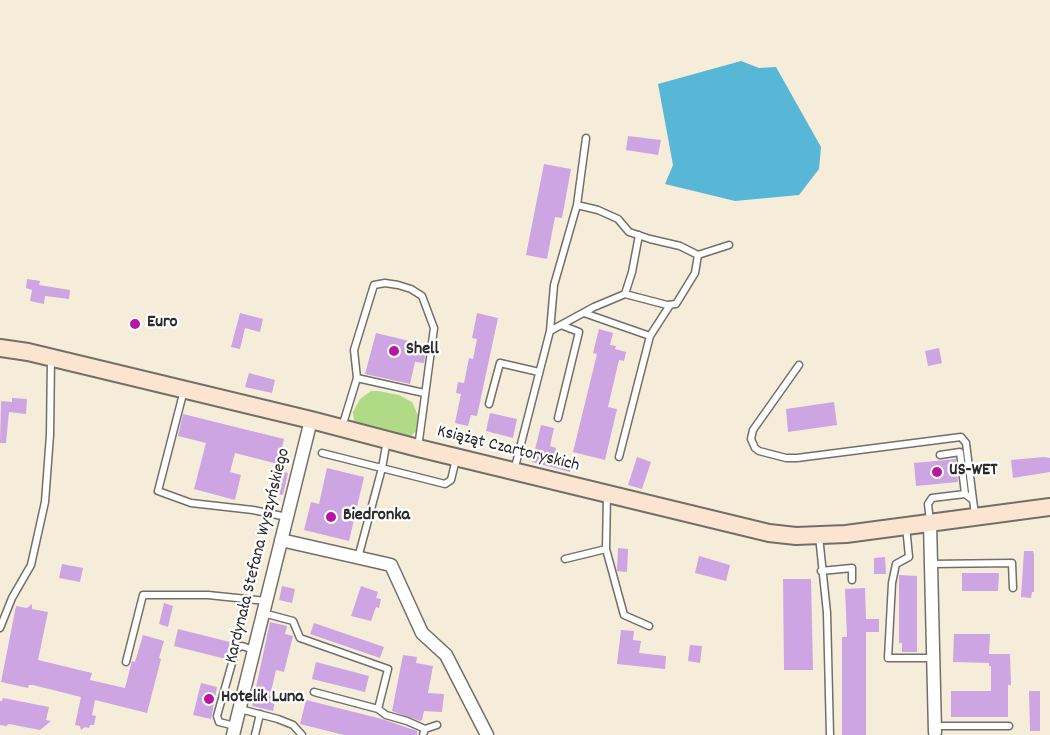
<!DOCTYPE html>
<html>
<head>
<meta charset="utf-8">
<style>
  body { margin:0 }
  canvas { display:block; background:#f5edda }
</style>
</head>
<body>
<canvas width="1050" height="735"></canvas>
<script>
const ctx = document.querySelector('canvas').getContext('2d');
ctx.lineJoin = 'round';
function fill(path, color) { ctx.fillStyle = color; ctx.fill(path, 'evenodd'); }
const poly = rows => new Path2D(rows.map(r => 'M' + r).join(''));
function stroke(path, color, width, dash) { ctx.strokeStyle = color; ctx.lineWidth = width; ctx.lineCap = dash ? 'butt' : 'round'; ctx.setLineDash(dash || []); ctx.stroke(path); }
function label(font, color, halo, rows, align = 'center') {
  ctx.font = font + ' Dekko,sans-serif'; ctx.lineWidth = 4.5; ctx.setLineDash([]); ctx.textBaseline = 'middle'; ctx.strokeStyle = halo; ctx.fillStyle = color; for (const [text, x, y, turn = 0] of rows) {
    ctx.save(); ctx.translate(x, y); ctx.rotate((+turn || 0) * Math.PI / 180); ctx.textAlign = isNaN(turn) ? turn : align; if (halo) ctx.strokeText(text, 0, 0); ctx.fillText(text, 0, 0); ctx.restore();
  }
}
const green = poly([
  [371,391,378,391,399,395,412,402,418,415,416,431,411,436,354,423,353,412,360,399]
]);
const water = poly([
  [741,61,759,68,776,67,821,147,819,169,799,195,735,201,665,184,673,165,658,84]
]);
const building = poly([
  [628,136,661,140,658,155,626,150],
  [544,164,571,169,562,218,555,217,547,259,526,255],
  [27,279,40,281,39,285,70,290,69,299,45,296,44,304,30,301,32,290,26,288],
  [240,313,263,319,260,332,245,328,240,349,231,347],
  [477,313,498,318,477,416,471,415,468,426,455,423,461,394,456,393,458,382,464,383,469,358,473,359,477,339,472,338],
  [599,329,613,333,610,345,616,346,615,349,626,352,624,361,619,360,608,407,617,409,605,460,573,452,597,354,593,353],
  [376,333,426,345,424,363,415,362,410,384,365,374],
  [939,348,942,363,928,366,925,351],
  [249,373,275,380,272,393,245,387],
  [12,398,27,399,26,414,9,412,6,443,0,443,1,401,12,402],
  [834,402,837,425,788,432,786,409],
  [490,413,517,419,513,438,486,431],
  [183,414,284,439,278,464,235,453,230,472,241,475,235,500,194,489,206,443,178,436],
  [541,425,554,428,550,446,556,448,554,457,572,461,570,472,532,462],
  [637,457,651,462,642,489,628,485],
  [1044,457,1050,458,1050,472,1013,478,1011,460],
  [956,459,958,482,916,486,914,463],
  [327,468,364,477,349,541,304,530,311,502,319,504],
  [274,470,288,473,283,495,269,492],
  [618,548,628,549,627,572,617,571],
  [1024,551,1033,551,1034,555,1034,592,1032,592,1031,598,1021,597],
  [699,556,730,565,726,581,695,573],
  [885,557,886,574,874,574,874,558],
  [62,564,83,568,80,582,59,578],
  [962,573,999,573,998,591,962,591],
  [899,575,917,576,917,652,902,652,902,643,899,643],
  [783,579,811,579,813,670,784,670],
  [282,586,295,589,292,603,279,600],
  [361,586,378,592,376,598,381,599,379,608,376,607,371,621,351,616],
  [865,588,866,619,879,619,879,632,866,632,866,735,842,735,842,637,847,637,845,589],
  [164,603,173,606,168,627,159,624],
  [32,604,32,609,48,612,38,660,92,673,90,680,125,688,132,661,135,662,143,635,164,641,159,658,161,659,147,713,95,700,92,715,96,716,94,725,90,725,89,728,85,727,81,730,80,726,75,725,81,697,33,685,29,685,28,688,1,682,16,606,27,608],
  [270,622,287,626,285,634,293,636,284,672,276,670,270,696,276,697,273,711,252,706],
  [314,623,384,647,380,658,310,634],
  [178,629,230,642,226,659,174,646],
  [621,630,634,631,633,640,641,641,639,653,666,656,665,669,617,664],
  [954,634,990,634,989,654,1010,654,1011,685,1008,685,1008,717,951,717,951,691,991,691,991,666,989,666,989,663,953,662],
  [690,645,702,646,700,663,688,661],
  [403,655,417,657,416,663,433,666,428,693,444,694,442,712,424,711,422,720,420,721,392,711],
  [316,662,369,676,365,692,312,679],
  [201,683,217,687,211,719,193,715],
  [1029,691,1040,691,1040,731,1030,731],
  [3,698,49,707,46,720,51,721,40,730,9,724,6,726,0,725,0,701,2,701],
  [306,700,382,719,417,731,417,735,344,735,300,724]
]);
const service = poly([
  [577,205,586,138],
  [698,255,729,245],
  [625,294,632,272,639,235],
  [584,313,650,336],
  [799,365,753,430,751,439,755,448,759,451,786,458,797,458,961,437,966,443,973,500],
  [357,378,424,393],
  [184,390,158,491,191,503,253,510,287,517],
  [489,404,500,363,539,372],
  [558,418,579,332,561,325],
  [342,427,357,378,354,350,374,285,385,283,398,285,411,289,422,296,434,328,418,448],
  [322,453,445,484,451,480,456,459],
  [940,455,960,452,965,494],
  [619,457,650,336,670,305],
  [514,471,550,331,594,307,625,294,667,305,676,304,695,273,698,255,680,246,650,239,629,232,618,219,598,210,577,205,554,285,550,331],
  [607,495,606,549,624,615,649,626],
  [930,522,928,504,932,498,965,494,973,500,975,514],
  [906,526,909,557,896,564,892,583,888,658,933,658],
  [819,536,827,613,830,735],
  [358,558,382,468,387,440],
  [565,559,606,549],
  [931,564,1012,563,1013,588],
  [821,571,852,568,852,580],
  [263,613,293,621,300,638,388,669,378,709,314,692],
  [0,628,12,598,31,565,45,502,50,435,51,358],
  [126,662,143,595,208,595,266,601],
  [240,709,278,719,293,725,302,735],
  [378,709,386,715,407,721,425,729],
  [235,726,219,722,217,716,236,649,242,646,254,650],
  [935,726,1009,726],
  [255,735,260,714],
  [423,735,425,729,437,725]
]);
const minor = poly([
  [930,523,935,732],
  [281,540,391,565,422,633,446,655,487,735],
  [233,735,311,420]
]);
const secondary = poly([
  [0,348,28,352,311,420,418,448,769,533,796,536,846,534,1050,507]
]);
const markers = [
  [135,324,6,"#b5179e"],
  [394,351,6,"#b5179e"],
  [937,472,6,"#b5179e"],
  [331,517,6,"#b5179e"],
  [209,699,6,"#b5179e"]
];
const poiNames = [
  ["Euro",147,324],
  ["Shell",406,351],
  ["US-WET",949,472],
  ["Biedronka",343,517],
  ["Hotelik Luna",221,699]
];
const streetNames = [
  ["Książąt Czartoryskich",508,450,14],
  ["Kardynała Stefana Wyszyńskiego",259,556,-76]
];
fill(green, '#b0da86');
fill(water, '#58b6d7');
fill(building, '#cca5e2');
stroke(service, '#726f68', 9);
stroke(minor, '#726f68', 15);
stroke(secondary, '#726f68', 20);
stroke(service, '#fff', 6);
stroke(minor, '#fff', 12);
stroke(secondary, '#fce5d0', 16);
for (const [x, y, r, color] of markers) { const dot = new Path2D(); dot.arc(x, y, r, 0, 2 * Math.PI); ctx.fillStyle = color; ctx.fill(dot); stroke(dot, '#fff', 2); }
label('bold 18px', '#2b2b2b', '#fff', poiNames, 'left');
label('18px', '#2b2b2b', '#fff', streetNames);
</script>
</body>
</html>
